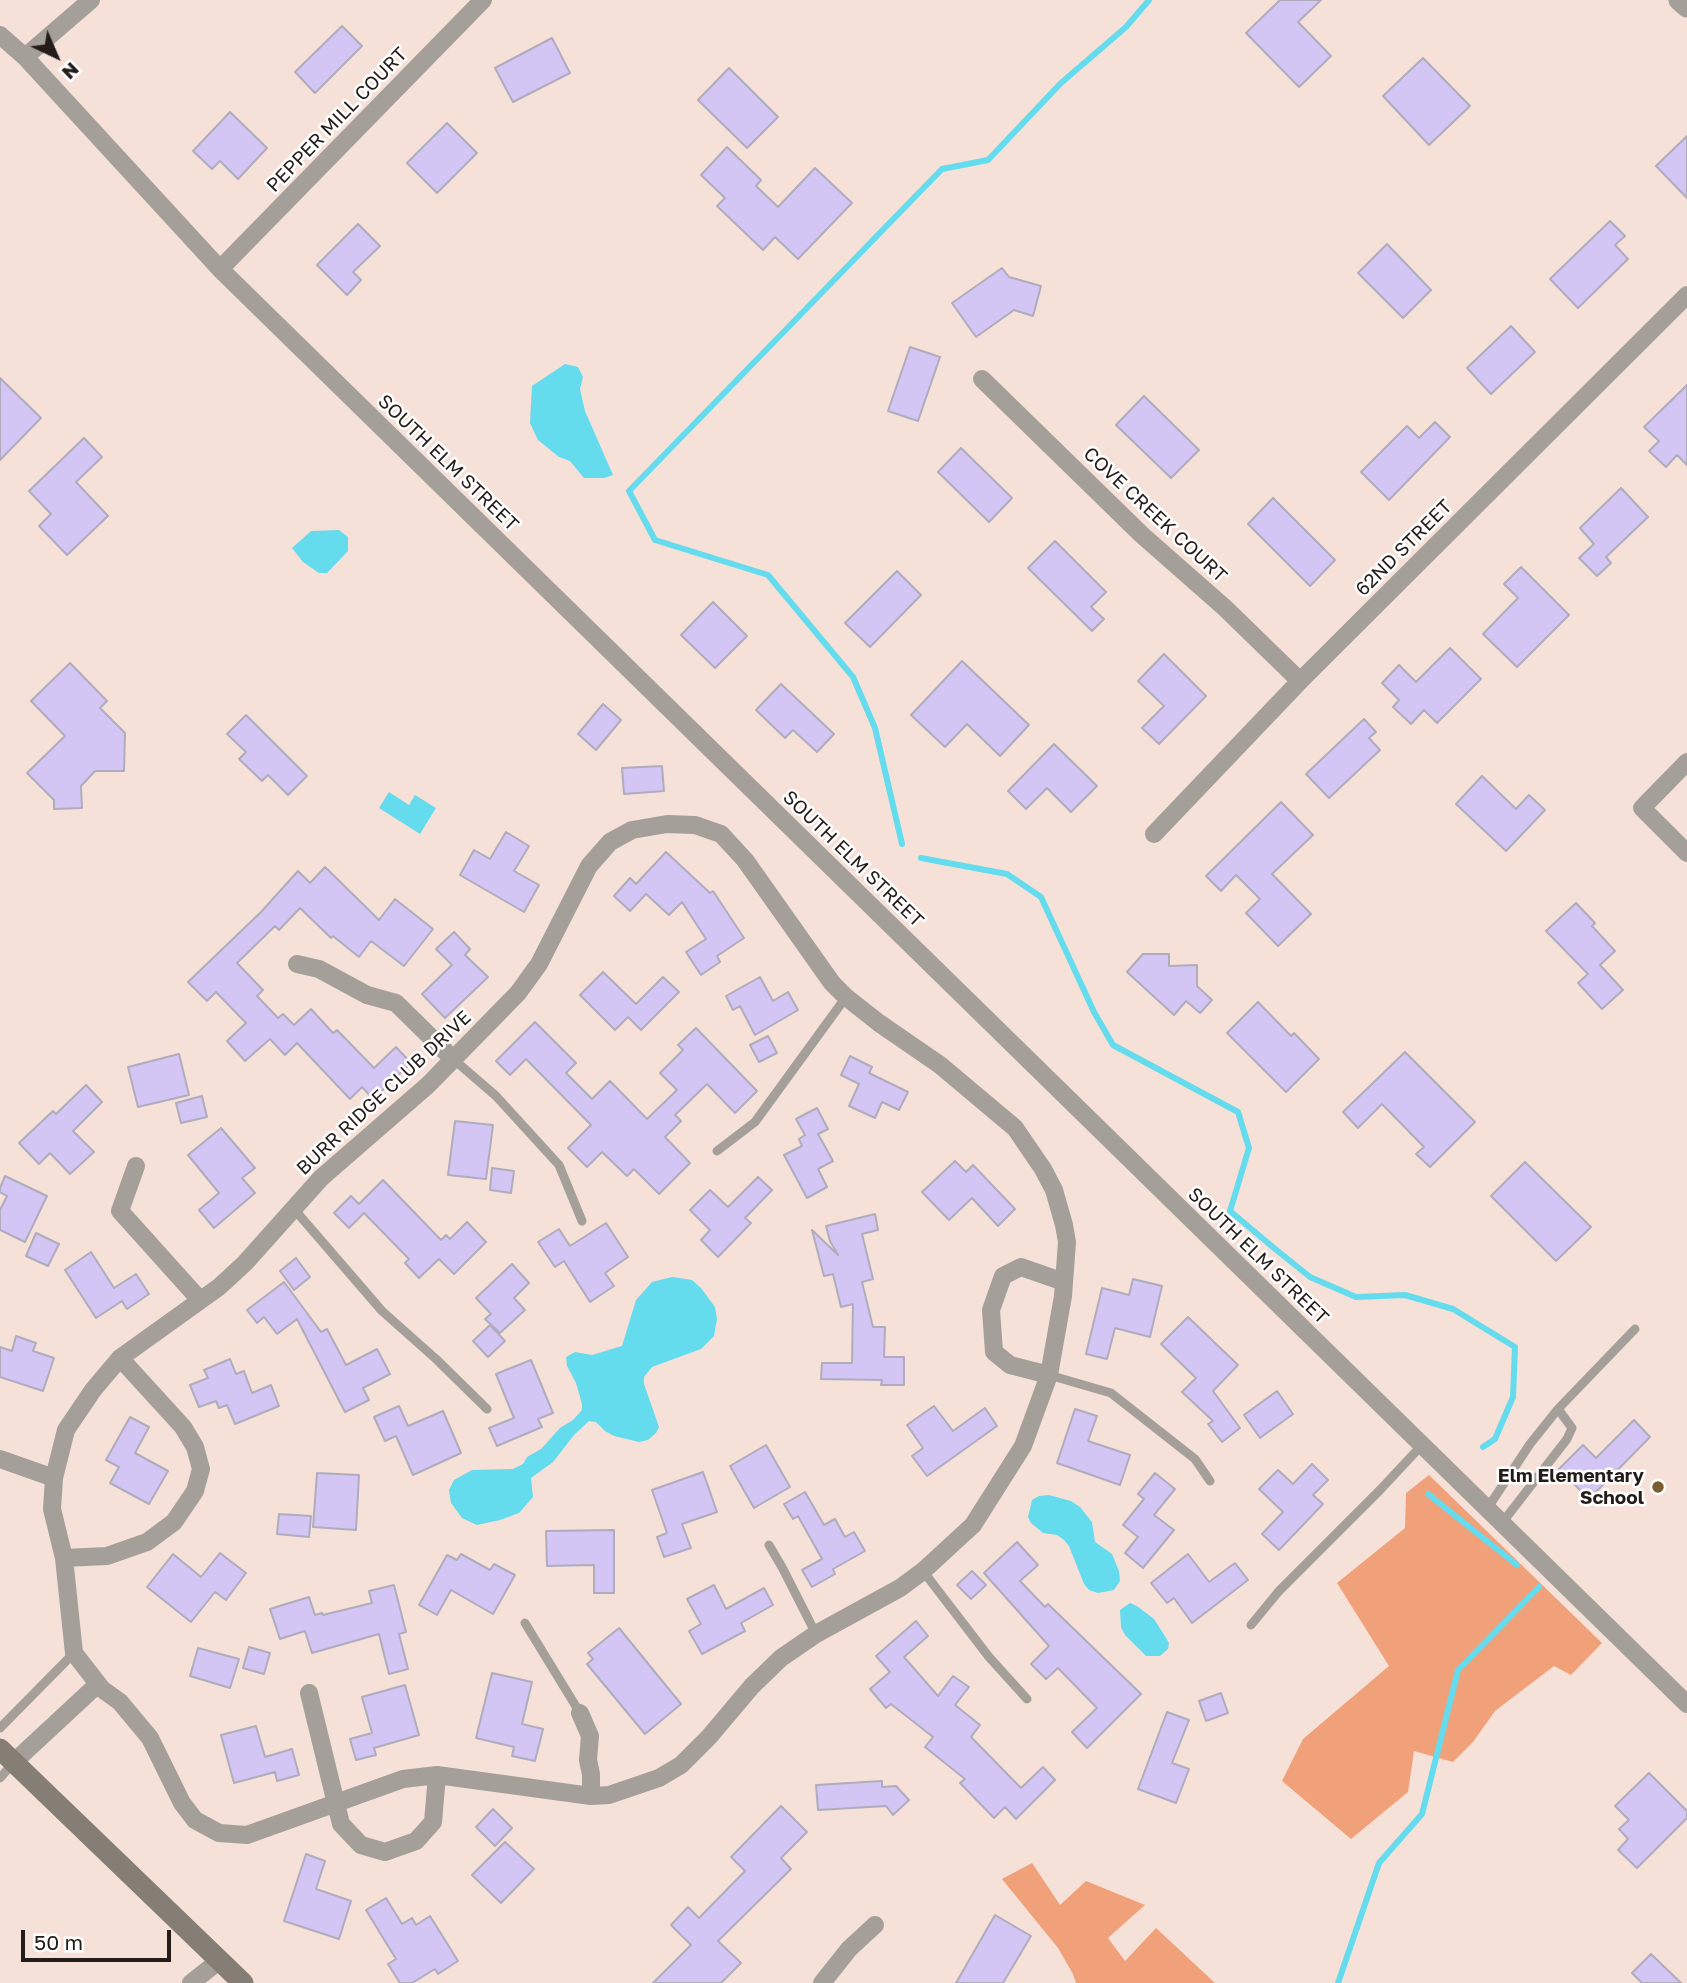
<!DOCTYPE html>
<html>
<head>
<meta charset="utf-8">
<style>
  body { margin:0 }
  #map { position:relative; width:1687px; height:1983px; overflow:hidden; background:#f5e1d8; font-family:"Golos Text",sans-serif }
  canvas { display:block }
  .north { position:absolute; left:21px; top:21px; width:70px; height:70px; -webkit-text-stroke:5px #fff; paint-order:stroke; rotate:136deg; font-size:19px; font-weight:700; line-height:28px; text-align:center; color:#231c19 }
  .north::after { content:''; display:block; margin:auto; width:24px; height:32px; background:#231c19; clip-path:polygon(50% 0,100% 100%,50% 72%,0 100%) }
  .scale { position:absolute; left:21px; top:1930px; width:150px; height:32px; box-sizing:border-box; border:4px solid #231c19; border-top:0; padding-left:9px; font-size:21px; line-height:24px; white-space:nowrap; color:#231c19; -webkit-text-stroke:5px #fff; paint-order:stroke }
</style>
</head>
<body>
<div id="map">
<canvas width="1687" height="1983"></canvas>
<div class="north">N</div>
<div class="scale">50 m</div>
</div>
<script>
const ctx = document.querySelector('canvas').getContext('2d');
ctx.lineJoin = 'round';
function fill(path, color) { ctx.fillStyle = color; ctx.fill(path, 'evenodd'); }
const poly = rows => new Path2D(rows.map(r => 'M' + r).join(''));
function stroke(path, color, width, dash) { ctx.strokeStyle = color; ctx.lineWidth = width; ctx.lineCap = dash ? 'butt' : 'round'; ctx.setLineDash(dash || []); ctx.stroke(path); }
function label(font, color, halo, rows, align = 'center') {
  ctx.font = font + ' "Golos Text",sans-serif'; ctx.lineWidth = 5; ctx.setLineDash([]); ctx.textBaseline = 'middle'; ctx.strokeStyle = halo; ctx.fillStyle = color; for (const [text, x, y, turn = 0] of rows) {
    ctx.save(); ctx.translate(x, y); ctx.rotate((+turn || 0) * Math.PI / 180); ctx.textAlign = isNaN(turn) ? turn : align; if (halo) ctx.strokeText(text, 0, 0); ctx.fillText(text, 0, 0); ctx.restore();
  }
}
const forest = poly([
  [1429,1475,1602,1643,1571,1675,1554,1666,1495,1711,1473,1742,1453,1762,1414,1751,1408,1792,1351,1839,1282,1781,1303,1739,1389,1666,1337,1583,1405,1528,1406,1493],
  [1032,1863,1060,1905,1086,1881,1145,1905,1108,1938,1125,1961,1156,1928,1215,1983,1076,1983,1073,1974,1058,1948,1002,1879]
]);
const water = poly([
  [565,364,578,367,583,377,580,389,585,411,613,475,604,478,584,478,570,461,559,457,538,440,530,423,532,386],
  [339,530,348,537,348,551,327,573,319,573,303,562,292,548,311,531],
  [389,792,409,805,415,795,436,808,420,834,379,808],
  [672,1277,692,1280,701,1288,715,1307,717,1319,714,1336,701,1349,652,1367,644,1377,644,1384,659,1427,656,1433,648,1440,639,1442,614,1436,605,1431,596,1422,589,1421,574,1435,553,1462,531,1478,533,1497,519,1513,500,1520,477,1525,462,1518,451,1503,449,1490,454,1480,472,1470,513,1469,523,1464,527,1457,541,1449,560,1428,573,1420,582,1410,582,1404,576,1383,567,1366,566,1357,575,1352,592,1355,622,1346,636,1300,652,1282],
  [1049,1495,1071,1501,1080,1507,1092,1522,1095,1542,1112,1554,1119,1571,1120,1581,1114,1590,1098,1593,1089,1590,1084,1584,1069,1546,1064,1540,1057,1535,1043,1533,1031,1523,1028,1517,1032,1500,1039,1496],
  [1130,1603,1137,1606,1154,1619,1163,1633,1169,1643,1168,1649,1160,1656,1146,1656,1125,1635,1121,1627,1120,1610]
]);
const stream = poly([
  [902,844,875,728,853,677,768,575,655,540,629,491,942,169,988,160,1061,83,1126,27,1149,0],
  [921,858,1007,874,1041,897,1094,1012,1113,1045,1238,1112,1249,1148,1230,1211,1274,1248,1310,1277,1356,1297,1405,1295,1453,1309,1515,1347,1513,1397,1495,1439,1483,1447],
  [1428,1494,1517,1565],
  [1338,1983,1379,1863,1422,1814,1458,1670,1539,1587]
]);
const building = poly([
  [1280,0,1321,0,1298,22,1331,56,1299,87,1246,33,1280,0],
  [342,26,362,46,315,93,295,72,342,26],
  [552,38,570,73,513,102,495,68,552,38],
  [1423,58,1470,106,1429,145,1383,96,1423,58],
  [729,68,778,117,747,148,698,100,729,68],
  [230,112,267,148,238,179,220,161,212,169,193,151,230,112],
  [447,123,477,153,437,193,407,163,447,123],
  [1687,136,1687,198,1656,166,1687,136],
  [727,147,761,180,756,186,778,207,815,168,852,203,798,259,775,237,763,250,717,206,725,198,701,175,727,147],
  [1610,221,1625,236,1615,245,1628,259,1578,308,1550,279,1610,221],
  [358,224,380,246,353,272,361,280,347,295,317,265,358,224],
  [1387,244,1431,290,1403,318,1358,273,1387,244],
  [1002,268,1009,277,1041,286,1033,316,1014,310,976,337,952,303,1002,268],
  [1511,326,1535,352,1491,394,1467,368,1511,326],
  [910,347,940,357,918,421,888,411,910,347],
  [0,378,41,418,0,460,0,378],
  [1687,385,1687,465,1677,455,1666,467,1649,451,1659,441,1644,427,1687,385],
  [1144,396,1199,450,1171,478,1116,425,1144,396],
  [1435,422,1450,437,1389,500,1361,472,1407,426,1419,438,1435,422],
  [84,438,102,457,76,482,108,516,67,555,39,526,51,514,29,491,84,438],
  [961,448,1012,498,989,522,938,472,961,448],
  [1621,488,1648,517,1606,557,1611,563,1597,576,1579,558,1594,544,1580,528,1621,488],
  [1273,498,1335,560,1310,586,1248,524,1273,498],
  [1055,541,1106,592,1091,607,1104,619,1092,631,1028,568,1055,541],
  [1521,567,1569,615,1517,667,1483,634,1518,598,1504,584,1521,567],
  [897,571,921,595,870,647,845,623,897,571],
  [713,602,747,636,715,668,681,635,713,602],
  [1450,648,1481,679,1437,723,1424,710,1411,724,1393,707,1399,700,1382,683,1399,665,1416,682,1450,648],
  [1164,654,1206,696,1159,744,1142,728,1164,706,1138,681,1164,654],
  [962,661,1029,725,1000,756,967,724,945,747,911,715,962,661],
  [70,663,107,701,100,708,125,733,124,771,95,771,81,786,82,808,54,809,54,800,27,773,65,736,31,701,70,663],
  [781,684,834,734,817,752,793,730,785,738,756,710,781,684],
  [603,704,621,720,596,750,578,734,603,704],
  [246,715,307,776,288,795,268,775,262,781,239,759,246,752,227,734,246,715],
  [1364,719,1376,732,1369,738,1380,750,1329,798,1306,774,1364,719],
  [1054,744,1097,786,1071,812,1047,788,1026,809,1008,791,1054,744],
  [662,766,664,791,624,794,622,768,662,766],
  [1482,776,1516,809,1529,795,1545,810,1506,851,1456,804,1482,776],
  [1281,802,1313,835,1272,874,1311,914,1278,946,1246,913,1260,899,1236,875,1221,891,1206,876,1281,802],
  [506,832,529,846,514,871,539,885,524,912,460,875,474,850,490,859,506,832],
  [666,852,710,893,713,891,744,938,717,956,720,962,701,975,686,952,706,939,682,902,669,915,646,894,630,911,614,896,630,878,636,884,666,852],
  [325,867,379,920,395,899,433,929,404,966,371,941,359,957,333,936,331,938,300,908,279,930,275,926,237,963,263,990,257,996,278,1018,283,1014,294,1025,311,1009,333,1033,337,1030,374,1068,396,1047,411,1063,373,1099,362,1087,350,1099,297,1043,285,1055,270,1039,245,1061,227,1041,246,1023,216,992,207,1001,188,982,261,912,298,871,310,883,325,867],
  [1576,903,1595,923,1592,926,1615,951,1600,965,1623,990,1602,1009,1578,983,1588,974,1546,931,1576,903],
  [454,932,470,949,465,955,488,977,445,1018,422,994,452,965,436,949,454,932],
  [1143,954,1169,954,1169,966,1197,965,1197,986,1212,1000,1200,1013,1186,1001,1174,1015,1127,972,1143,954],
  [603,972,636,1004,663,977,679,992,641,1030,628,1017,615,1030,580,995,603,972],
  [760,977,773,1001,788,992,798,1010,755,1035,740,1006,733,1010,726,996,760,977],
  [1258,1002,1291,1036,1294,1033,1319,1059,1286,1092,1227,1033,1258,1002],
  [535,1022,576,1063,566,1073,592,1099,610,1081,647,1119,677,1090,660,1073,683,1050,678,1045,696,1028,757,1091,735,1113,707,1084,675,1115,681,1121,665,1137,690,1163,659,1194,634,1169,627,1176,602,1152,587,1167,568,1148,591,1125,526,1059,510,1075,496,1061,535,1022],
  [768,1036,777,1053,759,1062,750,1045,768,1036],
  [1405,1052,1475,1122,1430,1167,1416,1154,1424,1147,1382,1104,1358,1128,1343,1112,1405,1052],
  [179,1054,189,1095,138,1107,128,1067,179,1054],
  [850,1056,872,1067,869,1073,908,1092,899,1110,882,1102,875,1118,849,1106,859,1084,841,1075,850,1056],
  [86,1085,102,1102,73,1131,94,1152,70,1174,50,1153,39,1164,19,1143,53,1111,56,1114,86,1085],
  [202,1096,207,1117,181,1123,176,1103,202,1096],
  [817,1108,828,1129,818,1134,833,1161,818,1169,827,1187,807,1198,784,1155,802,1146,799,1139,805,1135,796,1119,817,1108],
  [455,1121,493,1125,486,1179,448,1175,455,1121],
  [221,1128,255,1168,242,1178,255,1193,214,1228,199,1210,219,1193,188,1155,221,1128],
  [955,1161,966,1172,973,1165,1015,1209,998,1226,972,1198,949,1220,922,1192,955,1161],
  [1525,1162,1591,1227,1556,1261,1491,1196,1525,1162],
  [492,1168,514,1171,511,1193,490,1190,492,1168],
  [5,1176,47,1196,25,1242,0,1230,0,1210,7,1196,0,1192,0,1188,5,1176],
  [758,1177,772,1190,745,1218,751,1223,718,1257,701,1240,710,1230,690,1210,710,1190,728,1207,758,1177],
  [383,1180,441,1240,446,1235,450,1239,467,1222,486,1242,454,1274,439,1259,419,1278,405,1263,409,1259,364,1213,349,1228,334,1213,351,1196,359,1204,383,1180],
  [875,1214,878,1230,862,1234,873,1279,862,1282,873,1327,885,1327,884,1357,904,1357,904,1385,881,1385,882,1380,821,1379,822,1363,852,1363,853,1304,841,1307,833,1274,824,1276,812,1230,838,1255,830,1241,826,1226,875,1214],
  [606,1223,628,1257,605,1273,614,1286,590,1302,564,1261,555,1267,538,1242,559,1229,570,1246,606,1223],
  [36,1233,59,1244,48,1266,26,1256,36,1233],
  [91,1252,114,1288,136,1274,149,1294,127,1309,122,1301,96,1318,65,1270,91,1252],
  [296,1258,310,1277,294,1290,280,1271,296,1258],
  [512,1264,529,1283,514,1298,525,1310,500,1333,485,1319,491,1314,476,1298,512,1264],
  [1133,1279,1162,1286,1150,1337,1115,1328,1107,1359,1086,1354,1102,1288,1129,1295,1133,1279],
  [284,1282,321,1332,327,1329,346,1365,377,1349,390,1374,363,1388,369,1400,345,1412,297,1319,277,1334,264,1317,257,1323,247,1310,284,1282],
  [1188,1317,1238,1365,1213,1391,1240,1428,1222,1442,1208,1424,1213,1421,1182,1392,1196,1378,1161,1344,1188,1317],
  [490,1325,505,1341,488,1357,473,1341,490,1325],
  [16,1336,36,1343,33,1351,54,1358,43,1391,0,1377,0,1347,12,1351,16,1336],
  [230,1359,236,1374,244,1371,252,1393,271,1385,279,1406,235,1424,227,1405,219,1408,216,1401,199,1407,190,1385,208,1378,204,1370,230,1359],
  [531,1360,553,1413,538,1419,542,1427,497,1446,489,1428,514,1418,496,1374,531,1360],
  [1277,1391,1293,1414,1260,1438,1244,1415,1277,1391],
  [399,1406,408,1426,443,1411,461,1453,413,1475,396,1436,385,1441,374,1417,399,1406],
  [934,1406,953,1431,985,1408,997,1426,927,1476,912,1456,923,1448,907,1425,934,1406],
  [1075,1409,1097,1416,1088,1441,1130,1455,1120,1485,1057,1463,1075,1409],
  [130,1417,149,1427,135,1453,168,1471,149,1504,110,1483,119,1467,106,1460,130,1417],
  [1634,1420,1650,1437,1589,1499,1559,1469,1583,1445,1596,1458,1634,1420],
  [766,1445,790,1487,754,1508,730,1466,766,1445],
  [1312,1464,1328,1480,1313,1495,1323,1504,1279,1550,1262,1534,1283,1512,1259,1489,1278,1470,1293,1484,1312,1464],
  [703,1472,717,1512,682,1524,691,1548,664,1557,657,1537,667,1533,652,1490,703,1472],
  [317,1473,359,1475,356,1530,313,1527,317,1473],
  [1155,1473,1175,1489,1154,1515,1174,1530,1143,1568,1125,1553,1138,1537,1123,1525,1144,1499,1138,1494,1155,1473],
  [805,1492,824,1525,835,1519,845,1537,854,1532,865,1551,833,1569,835,1574,812,1587,802,1570,822,1559,798,1516,793,1519,784,1504,805,1492],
  [279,1514,311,1516,309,1537,277,1534,279,1514],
  [614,1530,614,1593,594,1593,594,1565,547,1566,546,1531,614,1530],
  [1017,1542,1038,1565,1020,1581,1045,1607,1048,1604,1141,1694,1087,1748,1072,1732,1097,1708,1058,1668,1046,1679,1031,1664,1049,1646,984,1573,1017,1542],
  [220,1553,246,1573,226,1600,215,1592,191,1622,147,1587,173,1554,201,1577,220,1553],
  [461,1554,490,1570,494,1564,515,1575,493,1614,451,1590,437,1615,419,1605,447,1555,457,1560,461,1554],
  [1188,1554,1209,1582,1235,1563,1248,1580,1192,1623,1174,1598,1167,1603,1151,1583,1188,1554],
  [972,1571,986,1585,971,1599,957,1585,972,1571],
  [394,1585,406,1632,399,1634,408,1669,389,1674,379,1634,312,1653,305,1631,280,1639,270,1609,309,1597,315,1615,322,1613,323,1615,372,1603,369,1591,394,1585],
  [714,1585,726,1609,764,1588,773,1605,741,1623,745,1631,702,1654,689,1631,701,1624,687,1599,714,1585],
  [916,1621,928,1636,904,1657,938,1696,953,1676,969,1687,955,1705,980,1725,971,1737,1021,1788,1043,1767,1055,1780,1016,1819,1005,1807,994,1818,960,1783,965,1779,925,1747,933,1737,891,1704,886,1708,870,1689,890,1672,876,1656,916,1621],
  [619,1628,681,1704,645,1734,587,1664,593,1659,588,1653,619,1628],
  [249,1647,270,1653,264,1674,243,1668,249,1647],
  [198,1648,239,1659,230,1688,190,1676,198,1648],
  [492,1673,532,1682,522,1724,543,1729,535,1761,512,1756,514,1747,476,1738,492,1673],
  [405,1685,419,1735,374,1748,376,1755,356,1760,350,1739,372,1733,362,1697,405,1685],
  [1221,1693,1228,1713,1206,1721,1199,1701,1221,1693],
  [1167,1712,1189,1720,1172,1763,1189,1769,1176,1803,1138,1789,1167,1712],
  [256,1726,265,1757,292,1749,299,1775,277,1781,275,1772,234,1783,221,1735,256,1726],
  [1649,1773,1687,1811,1687,1818,1637,1868,1618,1850,1628,1839,1619,1829,1629,1820,1615,1806,1649,1773],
  [882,1781,882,1787,896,1786,909,1800,893,1815,886,1806,818,1810,816,1785,882,1781],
  [781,1806,807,1832,781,1858,791,1869,718,1941,741,1963,721,1983,653,1983,691,1945,671,1925,688,1907,699,1918,745,1871,731,1857,781,1806],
  [493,1809,512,1828,495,1846,476,1827,493,1809],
  [505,1842,534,1869,501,1903,472,1875,505,1842],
  [306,1854,325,1861,316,1889,351,1901,339,1939,284,1921,306,1854],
  [386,1898,402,1924,412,1918,416,1925,430,1916,458,1961,438,1974,435,1969,412,1983,400,1983,388,1964,396,1959,366,1910,386,1898],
  [995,1915,1031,1936,1003,1983,956,1983,995,1915],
  [1651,1954,1681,1983,1642,1983,1632,1973,1651,1954]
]);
const service = poly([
  [452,1058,496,1096,559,1165,582,1221],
  [717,1151,755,1122,846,997],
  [294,1209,382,1311,436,1359,487,1409],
  [1049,1375,1111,1393,1195,1459,1210,1481],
  [1487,1509,1530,1444,1558,1409,1635,1329],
  [1502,1523,1567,1439,1572,1428,1558,1409],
  [769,1545,783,1569,816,1634],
  [923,1571,989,1657,1027,1699],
  [525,1623,580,1713],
  [1251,1625,1279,1591,1380,1490,1422,1445],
  [0,1728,74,1653],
  [0,1778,14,1762]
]);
const minor = poly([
  [0,35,25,57,220,269,1687,1704],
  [25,57,91,0],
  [220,269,483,0],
  [982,379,1142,535,1225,608,1300,681],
  [1687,762,1642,808,1687,853],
  [667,824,695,825,721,834,745,860,832,983,846,997,879,1023,940,1065,1015,1128,1043,1169,1054,1190,1064,1225,1067,1242,1063,1296,1049,1375,1023,1446,973,1525,923,1571,900,1588,816,1634,781,1658,752,1686,709,1737,681,1765,659,1778,609,1795,591,1796,437,1775,403,1779,247,1835,219,1833,195,1820,182,1803,150,1738,120,1702,102,1689,74,1653,64,1558,52,1509,54,1478,66,1430,93,1390,120,1358,219,1287,245,1263,321,1178,428,1085,518,993,539,964,589,866,610,842,632,830,667,824],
  [1154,834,1300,681,1687,295],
  [297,964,319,969,367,995,396,1003,452,1058],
  [136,1166,120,1211,200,1300],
  [1049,1375,1010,1365,994,1352,991,1310,1003,1276,1021,1267,1064,1282],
  [0,1459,54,1478],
  [64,1558,107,1556,147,1542,174,1522,195,1491,201,1469,195,1447,183,1427,120,1358],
  [309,1693,341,1824,361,1845,385,1852,416,1841,433,1822,437,1775],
  [580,1713,590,1736,588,1760,591,1774,591,1796],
  [14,1762,98,1684],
  [191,1983,220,1960],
  [822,1983,849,1949,875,1925]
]);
const tertiary = poly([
  [1679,0,1687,7]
]);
const secondary = poly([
  [0,1749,243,1983]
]);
const markers = [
  [1658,1487,7,"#795c30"]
];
const streetNames = [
  ["PEPPER MILL COURT",337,120,-46],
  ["SOUTH ELM STREET",448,463,44],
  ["COVE CREEK COURT",1155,515,43],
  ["62ND STREET",1404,548,-45],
  ["SOUTH ELM STREET",853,859,44],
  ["BURR RIDGE CLUB DRIVE",384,1093,-43],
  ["SOUTH ELM STREET",1258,1256,44]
];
const poiNames = [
  ["Elm Elementary",1644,1476],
  ["School",1644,1498]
];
fill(forest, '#f0a17a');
fill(water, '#65dbee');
stroke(stream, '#65dbee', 6);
fill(building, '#d3c6f4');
stroke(building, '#b0acbd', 2);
stroke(service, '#a4a099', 9);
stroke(minor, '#a4a099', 18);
stroke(tertiary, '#a4a099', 21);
stroke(secondary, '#847e74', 21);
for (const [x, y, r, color] of markers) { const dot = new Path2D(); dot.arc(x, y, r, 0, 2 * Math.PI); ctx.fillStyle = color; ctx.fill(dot); stroke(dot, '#fff', 2.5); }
label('19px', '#231c19', '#fff', streetNames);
label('bold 19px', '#231c19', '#fff', poiNames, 'right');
</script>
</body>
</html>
